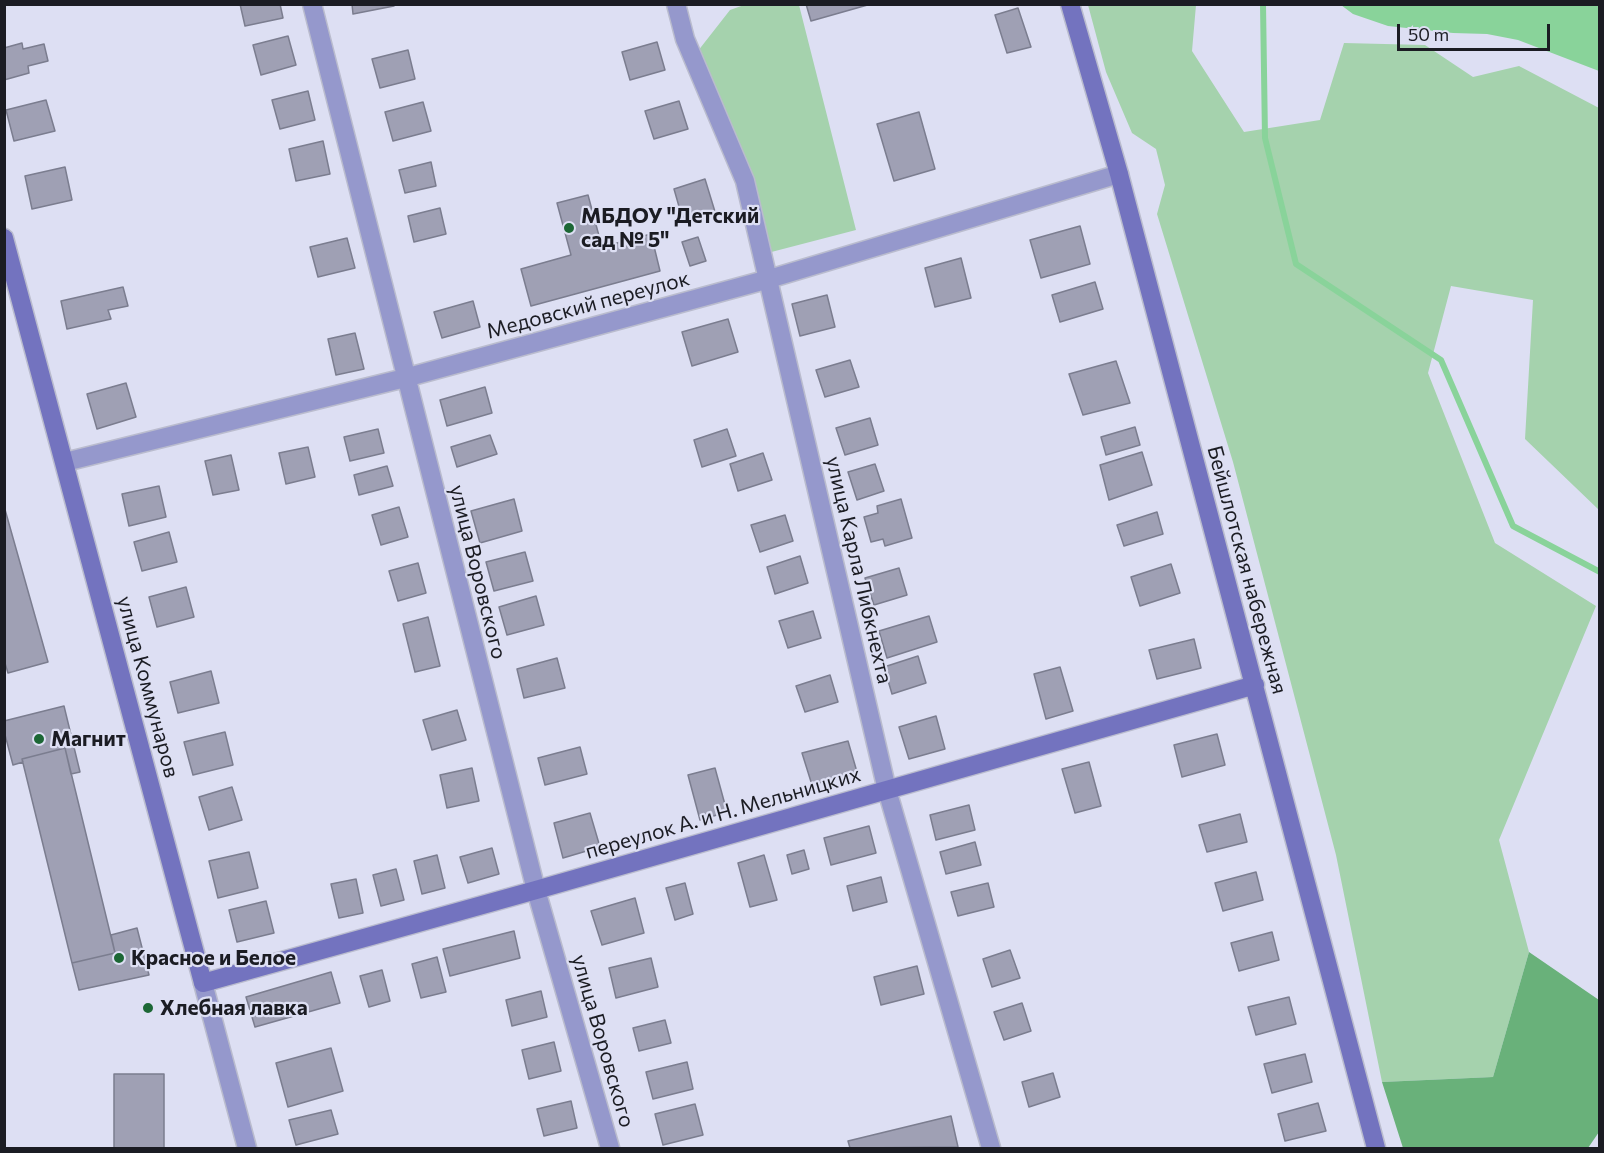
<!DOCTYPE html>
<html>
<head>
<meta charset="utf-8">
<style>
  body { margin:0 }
  #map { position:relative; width:1604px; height:1153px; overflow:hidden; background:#dddff3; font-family:Commissioner,sans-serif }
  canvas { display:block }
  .frame { position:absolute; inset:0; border:6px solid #1b1c23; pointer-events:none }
  .scale { position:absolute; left:1397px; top:24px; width:153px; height:27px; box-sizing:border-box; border:3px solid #1b1c23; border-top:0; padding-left:8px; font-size:18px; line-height:21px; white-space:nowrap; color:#1b1c23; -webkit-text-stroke:4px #dddff3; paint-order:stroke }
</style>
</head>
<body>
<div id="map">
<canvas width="1604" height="1153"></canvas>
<div class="frame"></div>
<div class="scale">50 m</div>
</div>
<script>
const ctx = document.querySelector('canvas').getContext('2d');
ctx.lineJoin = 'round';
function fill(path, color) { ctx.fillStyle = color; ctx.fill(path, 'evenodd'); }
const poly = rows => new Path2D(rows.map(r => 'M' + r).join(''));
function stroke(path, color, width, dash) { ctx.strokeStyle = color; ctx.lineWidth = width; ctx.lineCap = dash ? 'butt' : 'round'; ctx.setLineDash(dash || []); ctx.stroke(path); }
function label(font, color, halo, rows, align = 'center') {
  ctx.font = font + ' Commissioner,sans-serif'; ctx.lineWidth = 4.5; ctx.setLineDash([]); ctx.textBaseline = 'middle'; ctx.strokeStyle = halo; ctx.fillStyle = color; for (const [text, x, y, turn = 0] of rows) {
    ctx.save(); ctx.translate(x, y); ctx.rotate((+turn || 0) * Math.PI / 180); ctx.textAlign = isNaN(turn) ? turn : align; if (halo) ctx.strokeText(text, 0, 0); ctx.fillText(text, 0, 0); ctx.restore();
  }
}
const green = poly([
  [744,5,799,5,856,230,756,256,749,180,694,56,730,10],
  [1088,5,1196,5,1192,51,1244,132,1320,120,1344,43,1425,45,1473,77,1519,66,1599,108,1599,510,1525,439,1533,300,1451,286,1428,373,1495,543,1596,606,1499,840,1529,952,1493,1077,1382,1082,1336,855,1233,462,1157,214,1165,185,1156,149,1132,133,1106,72]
]);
const forest = poly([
  [1529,952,1599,1000,1599,1132,1588,1148,1403,1148,1382,1082,1493,1077]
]);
const water = poly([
  [1341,5,1599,5,1599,71,1518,40,1487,34,1453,33,1388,26,1353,14]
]);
const stream = poly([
  [1263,4,1265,138,1296,264,1441,360,1513,526,1600,572]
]);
const building = poly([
  [240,4,280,4,283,18,245,26,240,4],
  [352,4,394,4,394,6,353,14,352,4],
  [806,4,871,4,811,21,806,4],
  [1018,8,1031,47,1007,53,995,15,1018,8],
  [288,36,296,65,261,75,253,45,288,36],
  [657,42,665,70,630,80,622,52,657,42],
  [22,43,23,49,44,44,48,61,28,66,29,73,4,80,4,48,22,43],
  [408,50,415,79,380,88,372,59,408,50],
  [308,91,315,120,280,129,272,100,308,91],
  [46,100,55,131,14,141,6,110,46,100],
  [679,101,688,129,654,139,645,111,679,101],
  [423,102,431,131,393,141,385,112,423,102],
  [919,112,935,169,894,181,877,124,919,112],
  [323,141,330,174,296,181,289,149,323,141],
  [431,162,436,186,405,193,399,170,431,162],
  [65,167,72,200,32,209,25,176,65,167],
  [705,179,716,215,684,224,674,189,705,179],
  [588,195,602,247,651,234,660,271,531,306,521,269,571,255,557,203,588,195],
  [440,208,446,234,414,242,408,216,440,208],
  [1080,226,1090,264,1041,278,1030,240,1080,226],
  [698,237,706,261,690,266,682,242,698,237],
  [347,238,355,268,318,277,310,247,347,238],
  [961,258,971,298,935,307,925,268,961,258],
  [1095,282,1103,309,1060,322,1052,295,1095,282],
  [123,287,128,306,108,310,111,319,67,329,61,301,123,287],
  [827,295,835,327,800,336,792,304,827,295],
  [473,301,480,327,442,338,434,312,473,301],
  [728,319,738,352,692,366,682,332,728,319],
  [355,333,364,369,336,375,328,339,355,333],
  [850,360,859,387,825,397,816,370,850,360],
  [1116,361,1130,403,1083,415,1069,374,1116,361],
  [126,383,136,417,97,429,87,394,126,383],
  [485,387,492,413,447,426,440,400,485,387],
  [870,418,878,445,845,455,836,428,870,418],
  [1135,427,1140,445,1106,455,1101,437,1135,427],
  [378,429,384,453,350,461,344,437,378,429],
  [727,429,736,456,702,467,694,440,727,429],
  [490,435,497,454,457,467,451,447,490,435],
  [308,447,315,477,286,484,279,453,308,447],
  [1142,452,1152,485,1109,500,1100,465,1142,452],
  [763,453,772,480,738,491,730,464,763,453],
  [231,455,239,490,213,495,205,461,231,455],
  [875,464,884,491,857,500,848,472,875,464],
  [387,466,393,486,359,495,354,475,387,466],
  [159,486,166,517,129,526,122,494,159,486],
  [514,499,522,531,480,543,471,511,514,499],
  [901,499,912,538,885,546,883,539,871,542,864,517,878,513,877,506,901,499],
  [4,506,48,662,8,673,4,660,4,506],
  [399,507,408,537,381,545,372,515,399,507],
  [1157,512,1163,534,1124,546,1117,525,1157,512],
  [785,515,793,541,760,552,751,525,785,515],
  [169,532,177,562,142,571,134,542,169,532],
  [525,552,533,581,494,591,486,562,525,552],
  [800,556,808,583,775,594,767,567,800,556],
  [418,563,426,593,398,601,389,571,418,563],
  [1171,564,1180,593,1140,606,1131,577,1171,564],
  [899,568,907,595,874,605,865,578,899,568],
  [186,587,194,617,157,627,149,597,186,587],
  [536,596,544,625,507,635,499,607,536,596],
  [813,611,821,638,788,648,779,621,813,611],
  [929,616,937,642,887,658,879,631,929,616],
  [428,617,440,666,415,672,403,624,428,617],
  [1194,639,1201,668,1157,679,1149,650,1194,639],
  [918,656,926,683,892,694,884,667,918,656],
  [557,658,565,688,524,698,517,669,557,658],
  [1060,667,1073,711,1046,719,1034,674,1060,667],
  [211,671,219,703,178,713,170,682,211,671],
  [830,675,838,702,805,712,796,686,830,675],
  [64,706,80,772,71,774,65,748,22,759,23,762,13,765,4,731,4,721,64,706],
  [457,710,466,740,432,750,423,720,457,710],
  [936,716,945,749,909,759,899,727,936,716],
  [225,732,233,765,193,775,184,742,225,732],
  [1217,734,1225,765,1182,777,1174,745,1217,734],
  [848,741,857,772,812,785,802,753,848,741],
  [580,747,587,774,545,785,538,758,580,747],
  [65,748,115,953,72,963,22,759,65,748],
  [1089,762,1101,806,1075,813,1062,769,1089,762],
  [472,768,479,801,447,808,440,775,472,768],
  [715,768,727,812,700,820,688,775,715,768],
  [232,787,242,820,209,830,199,797,232,787],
  [969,805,975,830,936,840,930,815,969,805],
  [590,813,600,847,563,858,554,823,590,813],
  [1240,814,1247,842,1207,852,1199,825,1240,814],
  [869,826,876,853,831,865,824,838,869,826],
  [975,842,981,865,946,874,940,852,975,842],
  [492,848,499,874,468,883,460,857,492,848],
  [804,850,809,869,792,874,787,855,804,850],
  [249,852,258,888,218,898,209,861,249,852],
  [437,855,445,888,422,894,414,861,437,855],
  [764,855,777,900,750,907,738,863,764,855],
  [396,869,404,900,381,906,373,875,396,869],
  [1256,872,1263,900,1223,911,1215,883,1256,872],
  [881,877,887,902,853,911,847,886,881,877],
  [356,879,363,913,339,918,331,884,356,879],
  [685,883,693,914,675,920,666,888,685,883],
  [988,883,994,907,958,916,951,892,988,883],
  [635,898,644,933,602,945,591,911,635,898],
  [266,901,274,933,237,942,229,910,266,901],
  [137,928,149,975,79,990,72,963,115,953,111,935,137,928],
  [514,931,520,958,450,976,443,949,514,931],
  [1272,932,1279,960,1239,971,1231,943,1272,932],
  [1010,950,1020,978,992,987,983,959,1010,950],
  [437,957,446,992,421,998,412,964,437,957],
  [651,958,658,987,616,998,609,968,651,958],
  [917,966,924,994,881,1005,874,977,917,966],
  [382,970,390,1001,369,1007,360,976,382,970],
  [331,972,340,1003,255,1027,246,997,331,972],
  [541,991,547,1017,512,1026,506,1000,541,991],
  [1289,997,1296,1024,1256,1035,1248,1007,1289,997],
  [1022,1003,1031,1031,1004,1040,994,1012,1022,1003],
  [665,1020,671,1043,639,1051,633,1028,665,1020],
  [554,1042,561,1071,529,1079,522,1050,554,1042],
  [331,1048,343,1091,288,1107,276,1063,331,1048],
  [1305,1054,1312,1082,1272,1093,1264,1064,1305,1054],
  [687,1062,693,1089,653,1099,646,1072,687,1062],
  [1053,1073,1060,1097,1029,1107,1022,1082,1053,1073],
  [114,1074,164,1074,164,1148,114,1148,114,1074],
  [571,1101,577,1128,544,1136,537,1109,571,1101],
  [1318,1103,1326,1131,1285,1141,1278,1114,1318,1103],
  [695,1104,703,1135,663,1145,655,1114,695,1104],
  [331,1110,338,1134,296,1145,289,1120,331,1110],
  [951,1116,958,1147,850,1148,848,1141,951,1116]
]);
const street = poly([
  [312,4,536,890,610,1148],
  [676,4,685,39,745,181,887,790,991,1148],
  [65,462,405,378,769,279,1119,174],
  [203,983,247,1148]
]);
const secondary = poly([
  [1070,4,1119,174,1376,1148],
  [4,238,203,983,536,890,1255,685]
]);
const markers = [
  [569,228,6,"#1c6735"],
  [39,739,6,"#1c6735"],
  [119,958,6,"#1c6735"],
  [148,1008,6,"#1c6735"]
];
const poiNames = [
  ["МБДОУ \"Детский",581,216],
  ["сад № 5\"",581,240],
  ["Магнит",51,739],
  ["Красное и Белое",131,958],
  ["Хлебная лавка",160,1008]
];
const streetNames = [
  ["Медовский переулок",588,305,-15],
  ["улица Карла Либкнехта",859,570,77],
  ["Бейшлотская набережная",1247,570,75],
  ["улица Воровского",478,572,76],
  ["улица Коммунаров",148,687,75],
  ["переулок А. и Н. Мельницких",723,813,-16],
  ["улица Воровского",603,1041,74]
];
fill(green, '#a5d2ad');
fill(forest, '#69b17a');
fill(water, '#89d39a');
stroke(stream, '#89d39a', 6);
fill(building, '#9fa0b4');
stroke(building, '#7b7d8f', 1.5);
stroke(street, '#babcce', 21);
stroke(secondary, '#babcce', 21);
stroke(street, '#9598cc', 18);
stroke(secondary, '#7373bf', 18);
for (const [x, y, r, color] of markers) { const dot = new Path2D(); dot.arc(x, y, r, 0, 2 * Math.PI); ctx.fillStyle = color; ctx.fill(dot); stroke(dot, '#dddff3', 2); }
label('bold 21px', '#1b1c23', '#dddff3', poiNames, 'left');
label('21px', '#1b1c23', '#dddff3', streetNames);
</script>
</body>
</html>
